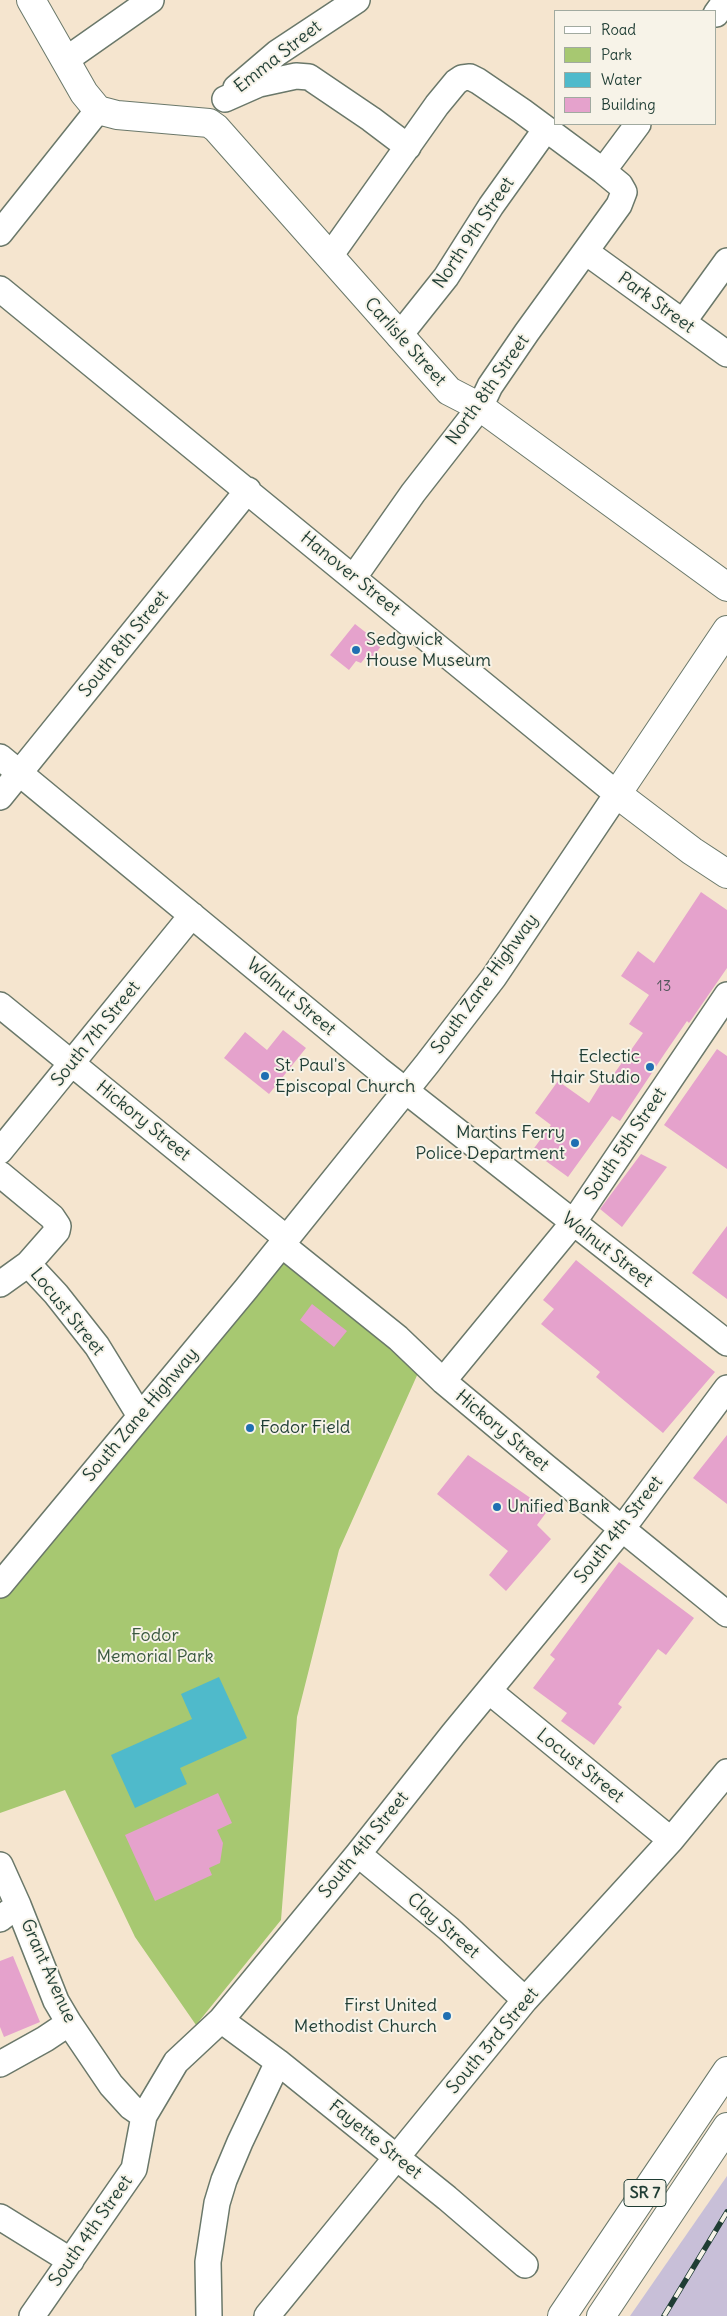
<!DOCTYPE html>
<html>
<head>
<meta charset="utf-8">
<style>
  body { margin:0 }
  #map { position:relative; width:727px; height:2316px; overflow:hidden; background:#f5e5cf; font-family:Delius,sans-serif }
  canvas { display:block }
  .legend { position:absolute; left:554px; top:10px; width:162px; height:115px; box-sizing:border-box; background:#f7f3e8; border:1px solid #a1aaa0; margin:0; padding:6px 9px; list-style:none; font-size:15px; color:#1f3d34 }
  .legend li { display:flex; align-items:center; gap:10px; height:25px }
  .legend b { width:25px; border:1px solid #a1aaa0 }
</style>
</head>
<body>
<div id="map">
<canvas width="727" height="2316"></canvas>
<ul class="legend">
<li><b style="height:6px;background:#fff"></b>Road</li>
<li><b style="height:14px;background:#a7c871"></b>Park</li>
<li><b style="height:14px;background:#4fbacb"></b>Water</li>
<li><b style="height:14px;background:#e5a2cc"></b>Building</li>
</ul>
</div>
<script>
const ctx = document.querySelector('canvas').getContext('2d');
ctx.lineJoin = 'round';
function fill(path, color) { ctx.fillStyle = color; ctx.fill(path, 'evenodd'); }
const poly = rows => new Path2D(rows.map(r => 'M' + r).join(''));
function stroke(path, color, width, dash) { ctx.strokeStyle = color; ctx.lineWidth = width; ctx.lineCap = dash ? 'butt' : 'round'; ctx.setLineDash(dash || []); ctx.stroke(path); }
function label(font, color, halo, rows, align = 'center') {
  ctx.font = font + ' Delius,sans-serif'; ctx.lineWidth = 4; ctx.setLineDash([]); ctx.textBaseline = 'middle'; ctx.strokeStyle = halo; ctx.fillStyle = color; for (const [text, x, y, turn = 0] of rows) {
    ctx.save(); ctx.translate(x, y); ctx.rotate((+turn || 0) * Math.PI / 180); ctx.textAlign = isNaN(turn) ? turn : align; if (halo) ctx.strokeText(text, 0, 0); ctx.fillText(text, 0, 0); ctx.restore();
  }
}
const industrial = poly([
  [727,2176,727,2316,630,2316]
]);
const green = poly([
  [288,1249,423,1362,339,1550,297,1717,281,1920,196,2025,135,1937,65,1790,0,1813,0,1591]
]);
const water = poly([
  [219,1677,247,1738,180,1768,187,1784,135,1808,111,1755,192,1719,181,1694]
]);
const building = poly([
  [355,624,382,645,372,658,368,654,361,663,356,661,349,670,330,655],
  [701,892,727,910,727,968,689,1023,687,1021,665,1053,620,1121,612,1116,568,1177,532,1151,551,1125,535,1113,558,1081,589,1103,602,1082,606,1085,643,1033,629,1024,649,995,621,976,638,951,654,963],
  [283,1030,306,1048,269,1094,224,1058,245,1032,267,1050],
  [717,1049,727,1056,727,1169,664,1125],
  [641,1154,667,1167,622,1227,600,1209],
  [727,1226,727,1299,692,1273],
  [576,1260,715,1372,663,1433,596,1377,600,1372,541,1324,554,1309,543,1300],
  [312,1304,347,1331,334,1347,300,1320],
  [727,1435,727,1504,693,1478],
  [468,1455,548,1510,537,1525,551,1539,506,1591,489,1575,508,1551,437,1494],
  [619,1562,694,1618,666,1655,658,1649,618,1704,622,1707,594,1745,561,1721,567,1713,533,1688,555,1659,550,1655],
  [218,1793,232,1823,217,1830,223,1843,220,1863,209,1868,212,1875,155,1901,125,1835],
  [13,1956,40,2022,4,2037,0,2027,0,1961]
]);
const minor = poly([
  [716,14,726,0],
  [67,59,151,0],
  [236,88,277,53,357,0],
  [225,99,259,84,296,76,309,77,371,119,408,147],
  [603,171,638,124],
  [0,233,98,110],
  [586,252,727,354],
  [330,256,437,105,456,82,462,78,470,77,478,81,522,111,603,171,620,185,624,192,619,205,527,332,490,386,480,407,413,493,354,577],
  [0,289,617,794,494,977,427,1064,246,1289,0,1585],
  [683,322,727,261],
  [399,336,446,277,491,206,546,129],
  [0,757,378,1069,727,1343],
  [0,797,248,490],
  [0,1005,286,1238],
  [0,1151,192,915],
  [0,1174,52,1217,58,1226,57,1231,28,1264,0,1284],
  [281,1244,398,1338,443,1381,546,1467,727,1614],
  [28,1264,56,1294,97,1346,140,1416],
  [443,1381,573,1223,727,995],
  [489,1691,671,1840],
  [358,1854,449,1929,525,2000],
  [0,1865,18,1905,56,2001,69,2023,111,2085,131,2107,144,2116],
  [0,1919,18,1905],
  [221,2020,278,2062,447,2198,525,2265],
  [0,2064,45,2039,69,2023],
  [0,2217,71,2261],
  [32,2316,134,2169,144,2116,176,2062,221,2020,358,1854,453,1734,622,1529,727,1388],
  [209,2316,208,2262,217,2203,224,2180,240,2142,278,2062],
  [267,2316,525,2000,671,1840,727,1772]
]);
const major = poly([
  [31,0,84,93,98,110,117,115,209,123,216,128,449,391,480,407,727,587],
  [727,630,617,794,692,851,727,874]
]);
const highway = poly([
  [562,2316,727,2071],
  [601,2316,727,2127]
]);
const rail = poly([
  [664,2316,727,2212]
]);
const markers = [
  [356,650,5,"#1f6fb2"],
  [650,1067,5,"#1f6fb2"],
  [265,1076,5,"#1f6fb2"],
  [575,1143,5,"#1f6fb2"],
  [250,1428,5,"#1f6fb2"],
  [497,1507,5,"#1f6fb2"],
  [447,2016,5,"#1f6fb2"]
];
const numberNames = [
  ["13",664,987]
];
const shields = [
  [645,2193,42]
];
const shieldNames = [
  ["SR 7",645,2193]
];
const streetNames = [
  ["Emma Street",278,57,-38],
  ["North 9th Street",474,233,-56],
  ["Park Street",656,303,36],
  ["Carlisle Street",405,342,48],
  ["North 8th Street",488,390,-55],
  ["Hanover Street",350,574,39],
  ["South 8th Street",124,644,-51],
  ["South Zane Highway",485,984,-54],
  ["Walnut Street",291,997,40],
  ["South 7th Street",96,1034,-51],
  ["Hickory Street",143,1121,39],
  ["South 5th Street",626,1144,-56],
  ["Walnut Street",607,1250,38],
  ["Locust Street",67,1312,51],
  ["South Zane Highway",141,1415,-50],
  ["Hickory Street",502,1431,40],
  ["South 4th Street",619,1530,-52],
  ["Locust Street",580,1766,39],
  ["South 4th Street",364,1845,-51],
  ["Clay Street",443,1926,41],
  ["Grant Avenue",48,1971,66],
  ["South 3rd Street",493,2041,-50],
  ["Fayette Street",375,2140,39],
  ["South 4th Street",91,2231,-55]
];
const poiNames = [
  ["Sedgwick",366,640],
  ["House Museum",366,661],
  ["Eclectic",640,1057,"right"],
  ["Hair Studio",640,1078,"right"],
  ["St. Paul's",275,1066],
  ["Episcopal Church",275,1087],
  ["Martins Ferry",565,1133,"right"],
  ["Police Department",565,1154,"right"],
  ["Fodor Field",260,1428],
  ["Unified Bank",507,1507],
  ["First United",437,2006,"right"],
  ["Methodist Church",437,2027,"right"]
];
const parkNames = [
  ["Fodor",155,1636],
  ["Memorial Park",155,1657]
];
fill(industrial, '#c8bfd8');
fill(green, '#a7c871');
fill(water, '#4fbacb');
fill(building, '#e5a2cc');
stroke(minor, '#6a786a', 28);
stroke(major, '#6a786a', 30);
stroke(highway, '#6a786a', 30);
stroke(minor, '#fff', 25);
stroke(major, '#fff', 28);
stroke(highway, '#fff', 28);
stroke(rail, '#1f3d34', 5.5);
stroke(rail, '#f7f3e8', 4, [11]);
for (const [x, y, r, color] of markers) { const dot = new Path2D(); dot.arc(x, y, r, 0, 2 * Math.PI); ctx.fillStyle = color; ctx.fill(dot); stroke(dot, '#f7f3e8', 2); }
label('15px', '#50565a', null, numberNames);
for (const [x, y, w] of shields) { const box = new Path2D(); box.roundRect(x - w / 2, y - 13.5, w, 27, 4); ctx.fillStyle = '#f7f3e8'; ctx.fill(box); stroke(box, '#1f3d34', 1); }
label('bold 16px', '#1f3d34', null, shieldNames);
label('18px', '#1f3d34', '#f7f3e8', streetNames);
label('18px', '#1f3d34', '#f7f3e8', poiNames, 'left');
label('18px', '#3a5940', '#f7f3e8', parkNames);
</script>
</body>
</html>
